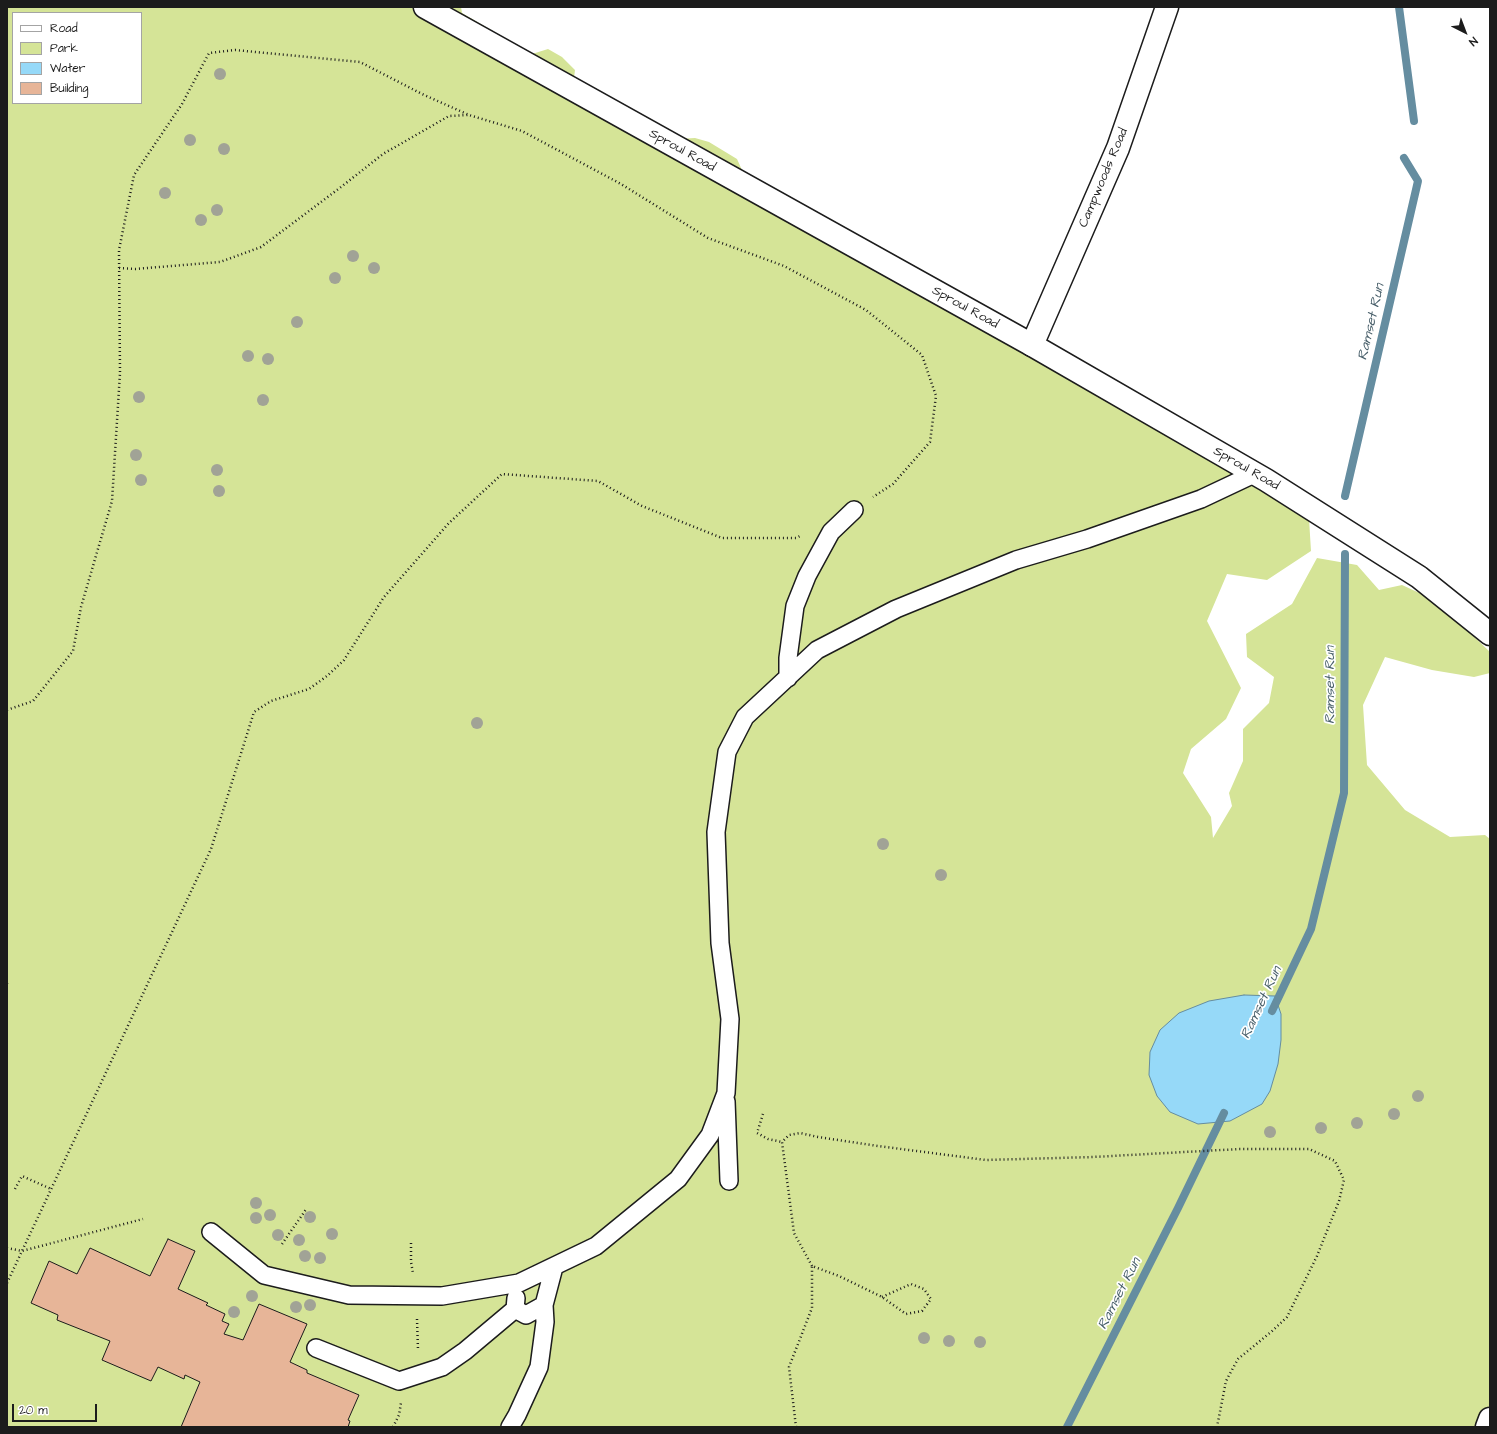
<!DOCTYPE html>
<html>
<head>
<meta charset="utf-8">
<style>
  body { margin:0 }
  #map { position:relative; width:1497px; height:1434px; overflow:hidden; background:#fff; font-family:"Architects Daughter",sans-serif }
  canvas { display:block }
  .frame { position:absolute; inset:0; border:8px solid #1c1c1c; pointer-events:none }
  .legend { position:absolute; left:12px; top:12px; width:130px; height:92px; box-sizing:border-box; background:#fff; border:1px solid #a4a4a4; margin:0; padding:5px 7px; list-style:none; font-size:12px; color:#1c1c1c }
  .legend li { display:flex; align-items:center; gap:8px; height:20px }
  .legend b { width:20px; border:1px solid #a4a4a4 }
  .north { position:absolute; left:1445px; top:12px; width:40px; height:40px; -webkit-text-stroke:3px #fff; paint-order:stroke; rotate:138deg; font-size:11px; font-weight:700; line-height:16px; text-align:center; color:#1c1c1c }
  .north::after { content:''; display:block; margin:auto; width:14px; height:18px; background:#1c1c1c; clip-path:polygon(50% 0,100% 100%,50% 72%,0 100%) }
  .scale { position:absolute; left:12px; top:1404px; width:85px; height:18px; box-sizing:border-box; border:2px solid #1c1c1c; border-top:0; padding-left:5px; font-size:12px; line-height:14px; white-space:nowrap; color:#1c1c1c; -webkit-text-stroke:3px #fff; paint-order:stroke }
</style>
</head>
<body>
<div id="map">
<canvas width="1497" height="1434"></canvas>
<div class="frame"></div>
<ul class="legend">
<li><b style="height:5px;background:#fff"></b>Road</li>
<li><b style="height:11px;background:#d5e497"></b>Park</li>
<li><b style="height:11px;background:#96d9f8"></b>Water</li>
<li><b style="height:11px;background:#e7b598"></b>Building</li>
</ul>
<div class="north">N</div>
<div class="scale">20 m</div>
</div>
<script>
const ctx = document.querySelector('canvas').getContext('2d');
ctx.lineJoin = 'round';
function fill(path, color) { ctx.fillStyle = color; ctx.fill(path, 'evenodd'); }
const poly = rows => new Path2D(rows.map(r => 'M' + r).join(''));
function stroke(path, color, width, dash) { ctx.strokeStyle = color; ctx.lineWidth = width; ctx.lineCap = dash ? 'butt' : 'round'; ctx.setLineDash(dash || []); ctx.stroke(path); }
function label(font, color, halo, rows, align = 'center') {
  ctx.font = font + ' "Architects Daughter",sans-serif'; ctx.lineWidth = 3.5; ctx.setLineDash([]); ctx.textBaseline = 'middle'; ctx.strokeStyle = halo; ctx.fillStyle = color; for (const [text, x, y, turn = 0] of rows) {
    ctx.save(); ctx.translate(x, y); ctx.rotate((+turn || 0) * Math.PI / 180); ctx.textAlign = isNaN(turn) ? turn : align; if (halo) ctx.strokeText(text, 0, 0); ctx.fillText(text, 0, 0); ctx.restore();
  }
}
const green = poly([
  [7,7,461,7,462,13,532,54,548,49,562,57,575,70,574,78,677,139,695,138,709,142,737,159,746,179,1032,345,1309,519,1311,551,1267,580,1227,574,1207,621,1241,688,1226,719,1191,749,1183,773,1211,817,1213,838,1232,806,1229,793,1243,761,1243,729,1269,703,1274,677,1247,657,1246,634,1292,604,1317,558,1357,565,1379,590,1402,585,1437,601,1490,652,1490,673,1474,677,1432,670,1385,657,1363,705,1367,765,1405,810,1450,837,1485,835,1490,839,1490,1419,1487,1427,7,1427],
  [13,13,141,13,141,103,13,103]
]);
const water = poly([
  [1244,995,1275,996,1281,1014,1281,1040,1278,1064,1270,1091,1262,1104,1230,1121,1198,1124,1170,1112,1157,1096,1149,1075,1150,1052,1160,1030,1179,1013,1209,1001,1244,995]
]);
const stream = poly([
  [1399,7,1414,121],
  [1345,496,1418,181,1404,158],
  [1272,1011,1311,929,1344,793,1345,554],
  [1067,1427,1178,1208,1224,1113]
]);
const building = poly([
  [168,1239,195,1251,178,1289,208,1303,206,1305,225,1314,222,1321,229,1324,224,1334,243,1340,259,1304,307,1324,290,1362,307,1370,307,1373,359,1395,348,1420,350,1421,348,1427,181,1427,200,1382,185,1375,184,1379,158,1367,151,1381,102,1360,110,1341,57,1320,58,1315,31,1303,49,1261,77,1274,90,1248,150,1276,168,1239]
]);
const path = poly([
  [119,268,135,269,220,262,261,247,341,187,383,154,449,116,468,115],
  [7,710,33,701,73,651,81,607,112,501,120,373,119,250,134,175,182,104,209,53,235,50,360,62,422,94,469,115,522,131,621,184,708,238,784,266,866,310,922,355,936,396,930,442,893,484,873,497],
  [7,983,7,985],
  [763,1114,757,1133,768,1139,782,1142],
  [15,1189,22,1176,51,1189],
  [411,1243,411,1262,413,1273],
  [282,1244,307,1208],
  [7,1248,22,1251,143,1219],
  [812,1266,794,1233,782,1142,789,1135,800,1133,818,1137,878,1146,986,1160,1093,1157,1240,1149,1309,1149,1335,1161,1344,1180,1339,1201,1317,1256,1287,1317,1271,1332,1238,1359,1226,1381,1217,1427],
  [7,1283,211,849,254,712,271,701,309,689,327,676,344,660,384,597,449,523,502,474,598,481,642,506,722,538,796,538,802,535],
  [417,1319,418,1350],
  [393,1427,399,1415,401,1403],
  [796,1427,789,1367,812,1308,812,1266,839,1276,882,1297,906,1314,922,1311,931,1299,924,1289,911,1284,882,1297]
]);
const service = poly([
  [788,678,788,658,795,606,807,576,831,532,854,510],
  [726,1101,729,1181],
  [211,1232,264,1275,349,1295,442,1296,519,1283,596,1246,678,1179,710,1135,726,1093,730,1019,720,943,716,832,727,752,745,717,817,650,896,609,1016,560,1087,539,1201,499,1254,474],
  [516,1298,515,1309,526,1315,544,1305],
  [316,1348,399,1381,442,1367,465,1351,515,1309],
  [510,1427,517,1415,539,1367,545,1322,544,1305,554,1267]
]);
const minor = poly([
  [1032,345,1118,148,1167,7]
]);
const secondary = poly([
  [425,7,1032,345,1266,480,1419,577,1490,634],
  [1487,1427,1490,1419]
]);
const trees = [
  [220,74],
  [190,140],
  [224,149],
  [165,193],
  [217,210],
  [201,220],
  [353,256],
  [374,268],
  [335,278],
  [297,322],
  [248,356],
  [268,359],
  [139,397],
  [263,400],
  [136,455],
  [217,470],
  [141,480],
  [219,491],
  [477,723],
  [883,844],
  [941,875],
  [1418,1096],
  [1394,1114],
  [1357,1123],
  [1321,1128],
  [1270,1132],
  [256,1203],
  [270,1215],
  [310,1217],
  [256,1218],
  [332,1234],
  [278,1235],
  [299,1240],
  [305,1256],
  [320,1258],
  [252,1296],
  [310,1305],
  [296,1307],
  [234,1312],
  [924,1338],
  [949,1341],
  [980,1342]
];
const streetNames = [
  ["Sproul Road",682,151,29],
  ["Campwoods Road",1104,178,-67],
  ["Sproul Road",965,308,29],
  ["Sproul Road",1246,469,30]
];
const waterNames = [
  ["Ramset Run",1372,322,-77],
  ["Ramset Run",1331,685,-90],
  ["Ramset Run",1262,1003,-65],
  ["Ramset Run",1120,1294,-63]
];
fill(green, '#d5e497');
fill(water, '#96d9f8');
stroke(water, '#658da0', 1);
stroke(stream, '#658da0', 8);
fill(building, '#e7b598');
stroke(building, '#1c1c1c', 1);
stroke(service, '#1c1c1c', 20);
stroke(minor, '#1c1c1c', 25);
stroke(secondary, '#1c1c1c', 25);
stroke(path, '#1c1c1c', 2.5, [1, 3]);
stroke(service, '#fff', 17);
stroke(minor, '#fff', 22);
stroke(secondary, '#fff', 22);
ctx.fillStyle = '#a1a396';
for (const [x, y] of trees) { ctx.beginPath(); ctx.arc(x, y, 6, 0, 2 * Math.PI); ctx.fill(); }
label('13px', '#1c1c1c', '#fff', streetNames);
label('italic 14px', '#475e69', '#fff', waterNames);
</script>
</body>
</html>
